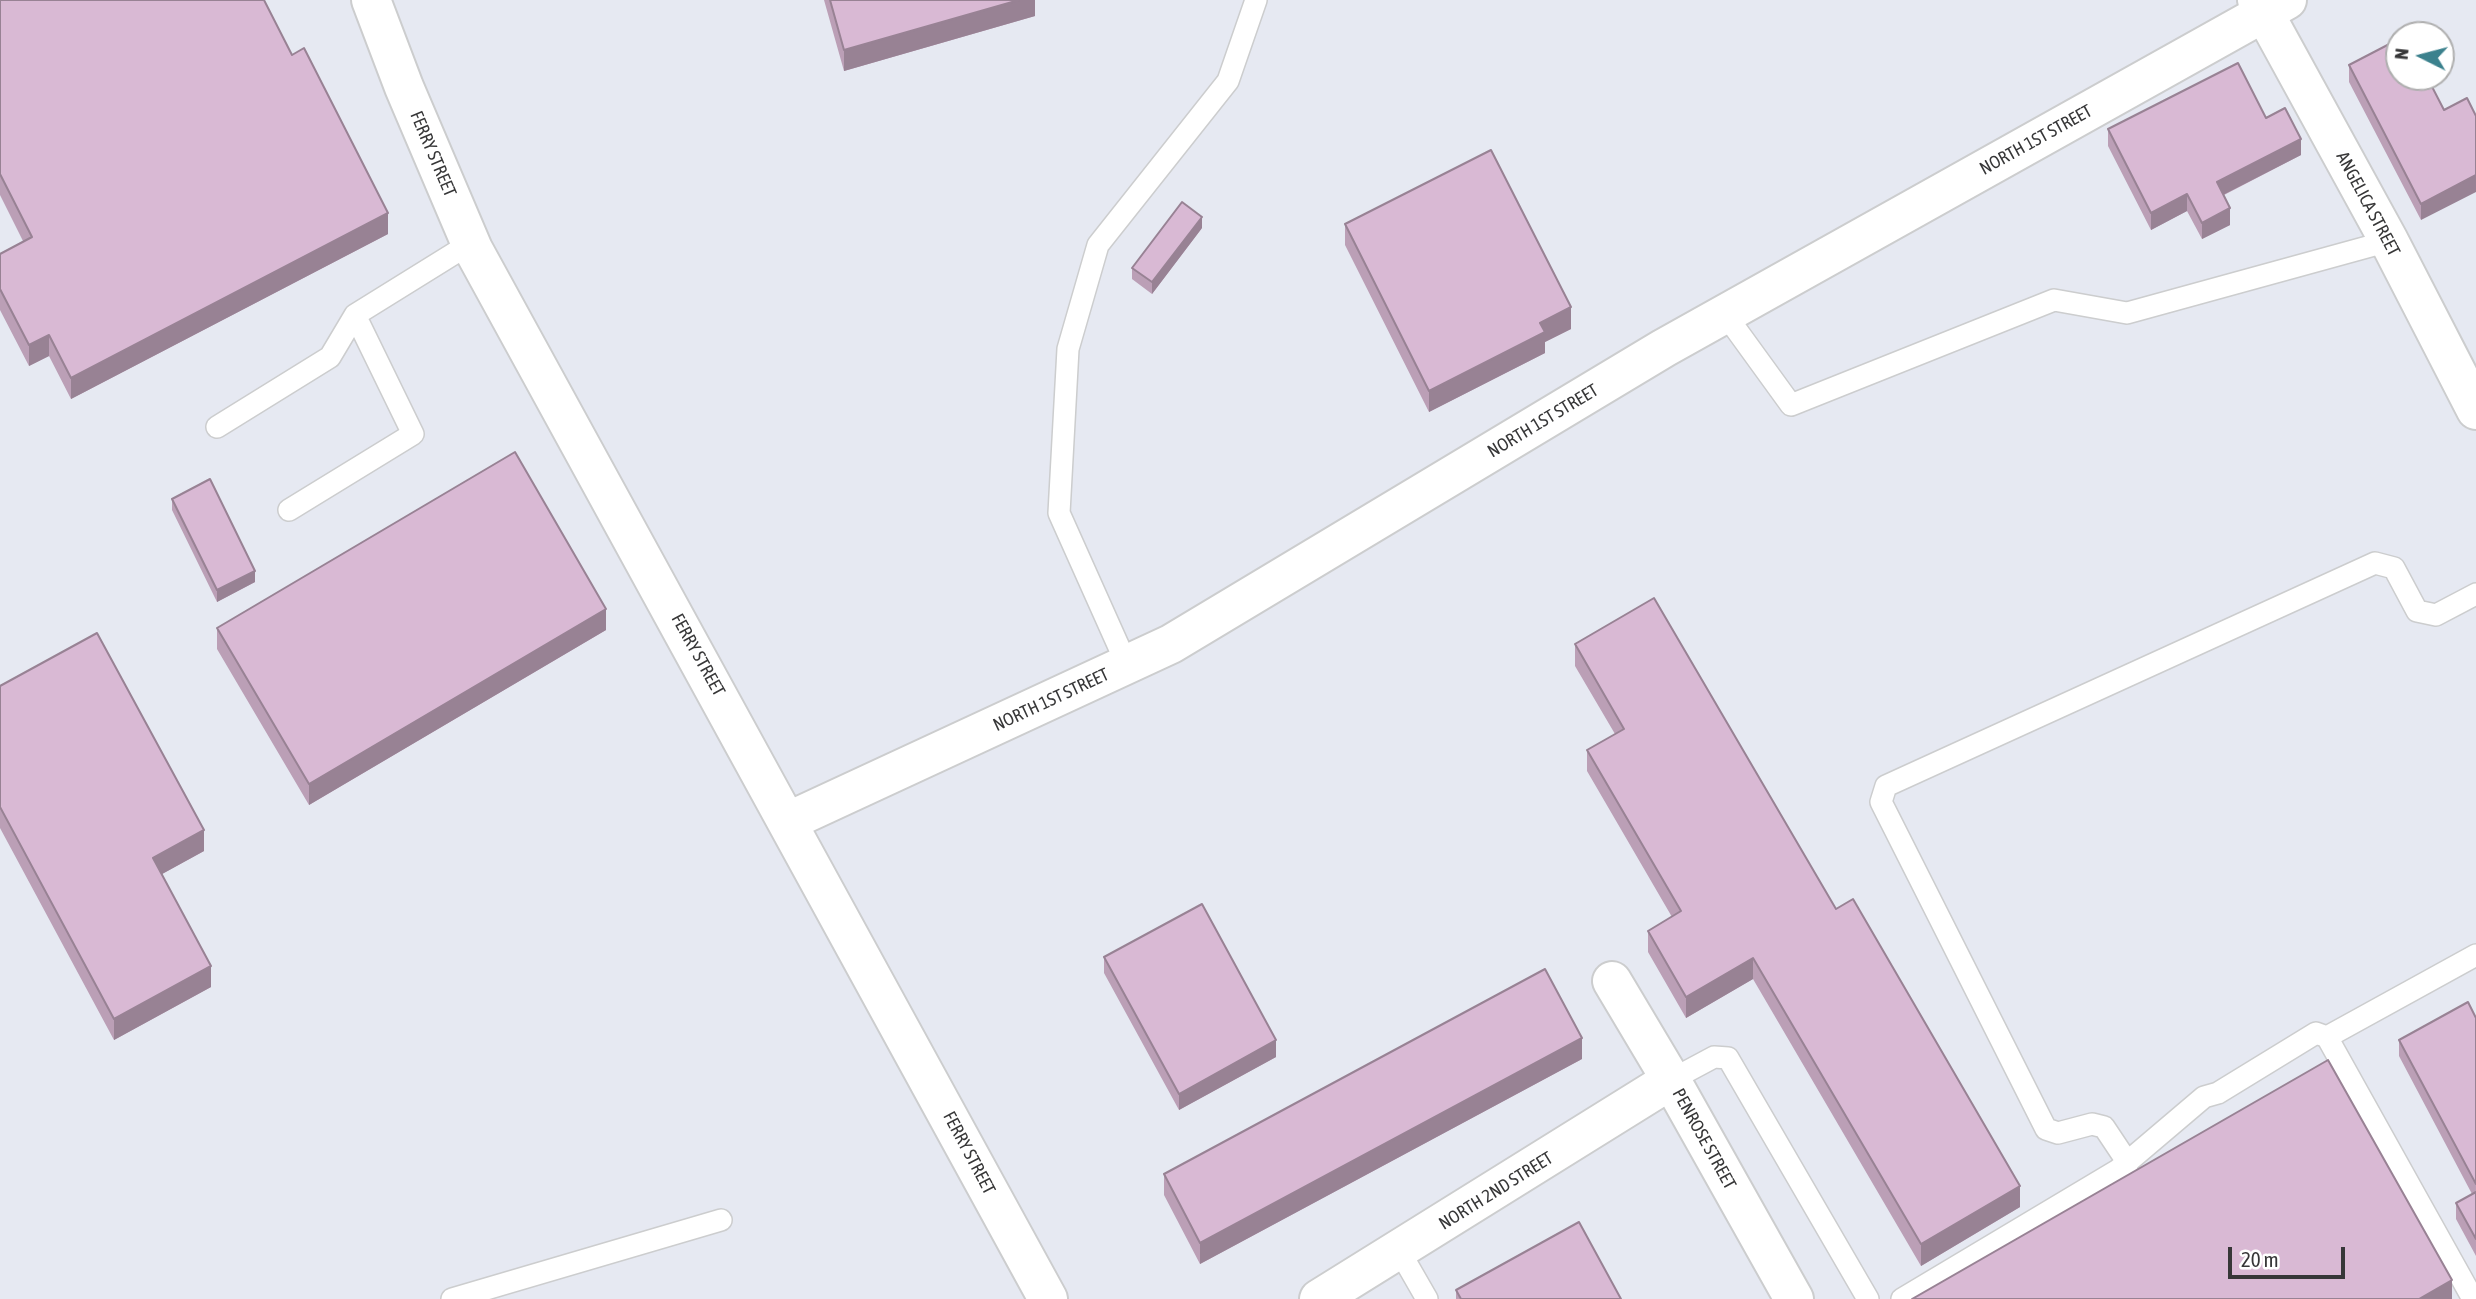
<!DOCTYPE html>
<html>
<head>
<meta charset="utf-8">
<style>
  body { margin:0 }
  #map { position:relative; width:2476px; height:1299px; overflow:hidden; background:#f5f5f7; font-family:"Asap Condensed",sans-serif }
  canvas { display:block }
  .north { position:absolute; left:2385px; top:21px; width:70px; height:70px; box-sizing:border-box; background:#fff; border:2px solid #afafaf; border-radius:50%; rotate:276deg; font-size:19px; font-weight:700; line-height:28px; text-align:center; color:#373738 }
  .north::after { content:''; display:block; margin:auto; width:24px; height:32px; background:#3b818d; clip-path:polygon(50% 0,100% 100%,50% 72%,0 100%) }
  .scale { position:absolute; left:2228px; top:1247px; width:117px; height:32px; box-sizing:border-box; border:4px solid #373738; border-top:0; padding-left:9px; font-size:21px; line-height:24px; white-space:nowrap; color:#373738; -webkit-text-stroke:5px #fff; paint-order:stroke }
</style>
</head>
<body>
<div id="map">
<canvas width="2476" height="1299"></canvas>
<div class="north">N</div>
<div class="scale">20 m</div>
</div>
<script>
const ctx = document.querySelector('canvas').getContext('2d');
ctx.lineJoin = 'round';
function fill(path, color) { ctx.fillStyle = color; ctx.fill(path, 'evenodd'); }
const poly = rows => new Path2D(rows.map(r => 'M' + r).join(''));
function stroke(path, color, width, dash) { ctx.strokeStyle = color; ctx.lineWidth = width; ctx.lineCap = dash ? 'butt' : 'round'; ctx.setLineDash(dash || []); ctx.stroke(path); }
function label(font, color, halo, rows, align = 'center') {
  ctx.font = font + ' "Asap Condensed",sans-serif'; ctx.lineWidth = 6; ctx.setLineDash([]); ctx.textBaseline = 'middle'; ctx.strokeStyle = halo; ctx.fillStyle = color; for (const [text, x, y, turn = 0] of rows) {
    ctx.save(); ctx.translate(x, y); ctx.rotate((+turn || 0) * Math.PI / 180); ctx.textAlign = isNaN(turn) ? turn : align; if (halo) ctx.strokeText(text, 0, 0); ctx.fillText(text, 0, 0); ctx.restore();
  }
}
const built = poly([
  [0,0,2476,0,2476,1299,0,1299],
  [2399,35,2441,35,2441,77,2399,77]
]);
const service = poly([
  [1725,314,1791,405,2054,300,2127,313,2389,241],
  [217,427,330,357,355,315,471,243],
  [289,510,413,434,355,315],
  [1127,665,1059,513,1068,349,1098,245,1228,81,1256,0],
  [1671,1080,1714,1057,1728,1058,1868,1299],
  [2128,1163,2104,1127,2092,1124,2058,1133,2046,1129,1881,802,1886,786,2375,563,2394,568,2417,611,2436,615,2476,594],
  [1400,1252,1427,1299],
  [452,1299,721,1220],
  [1902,1299,2118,1170,2204,1097,2218,1093,2316,1033,2327,1037],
  [2473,1299,2327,1037,2476,955]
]);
const minor = poly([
  [371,0,404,87,473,249,1048,1299],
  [2257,0,2389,241,2476,410],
  [789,821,1171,644,1664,348,2287,0],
  [1612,981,1671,1080,1794,1299],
  [1319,1299,1671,1080]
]);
const wall = poly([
  [0,0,292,55,388,234,71,399,49,356,29,366,0,310,0,254,23,241,0,195],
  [824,0,1035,0,1035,16,844,71],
  [2349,65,2444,110,2421,220,2349,82],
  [2266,118,2301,155,2224,195,2230,225,2202,239,2187,211,2151,230,2108,146,2108,129],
  [1345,224,1571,329,1545,342,1545,353,1429,412,1345,245],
  [1202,228,1152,294,1132,279,1132,268],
  [172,499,255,582,217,602,172,510],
  [217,628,606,630,309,805,217,649],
  [1575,644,1836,909,2020,1207,1921,1266,1753,979,1686,1018,1648,952,1648,931,1672,917,1587,771,1587,750,1615,734,1575,666],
  [0,686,204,851,162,874,211,987,114,1040,0,828],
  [1104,957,1276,1057,1179,1110,1104,973],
  [2476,1018,2476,1256,2456,1219,2456,1203,2472,1194,2399,1056,2399,1040],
  [1582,1059,1200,1264,1164,1195,1164,1174],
  [1456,1290,1621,1299,1456,1299]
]);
const shadedWall = poly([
  [1019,0,1035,0,1035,16,844,71,844,50],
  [2301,139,2301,155,2217,198,2217,182],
  [2476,175,2476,192,2421,220,2421,204],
  [2187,194,2187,211,2151,230,2151,213],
  [2230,208,2230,225,2202,239,2202,223],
  [388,213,388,234,71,399,71,378],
  [1202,217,1202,228,1152,294,1152,282],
  [1571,307,1571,329,1545,342,1545,353,1429,412,1429,391,1540,323],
  [49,335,49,356,29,366,29,345],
  [255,571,255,582,217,602,217,590],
  [606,609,606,630,309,805,309,784],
  [204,830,204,851,153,879,153,858],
  [1753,958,1753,979,1686,1018,1686,997],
  [211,966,211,987,114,1040,114,1019],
  [1582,1038,1582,1059,1200,1264,1200,1243],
  [1276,1040,1276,1057,1179,1110,1179,1094],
  [2020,1186,2020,1207,1921,1266,1921,1244],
  [2452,1280,2452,1299,2419,1299]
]);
const building = poly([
  [0,0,264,0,292,55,304,48,388,213,71,378,49,335,29,345,0,289,0,254,32,237,0,174,0,0],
  [830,0,1019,0,844,50,830,0],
  [2399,39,2399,77,2427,77,2444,110,2467,98,2476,116,2476,175,2421,204,2349,65,2399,39],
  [2238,63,2266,118,2285,108,2301,139,2217,182,2230,208,2202,223,2187,194,2151,213,2108,129,2238,63],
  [1491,150,1571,307,1540,323,1545,332,1429,391,1345,224,1491,150],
  [1182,202,1202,217,1152,282,1132,268,1182,202],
  [515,452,606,609,309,784,217,628,515,452],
  [210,479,255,571,217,590,172,499,210,479],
  [1654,598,1836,909,1853,899,2020,1186,1921,1244,1753,958,1686,997,1648,931,1681,911,1587,750,1624,729,1575,644,1654,598],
  [97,633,204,830,153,858,211,966,114,1019,0,807,0,686,97,633],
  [1202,904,1276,1040,1179,1094,1104,957,1202,904],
  [1545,969,1582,1038,1200,1243,1164,1174,1545,969],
  [2468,1002,2476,1018,2476,1184,2399,1040,2468,1002],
  [2328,1060,2452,1280,2419,1299,1912,1299,2328,1060],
  [2476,1192,2476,1239,2456,1203,2476,1192],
  [1579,1222,1621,1299,1461,1299,1456,1290,1579,1222]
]);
const streetNames = [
  ["NORTH 1ST STREET",2036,140,-29],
  ["FERRY STREET",433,154,67],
  ["ANGELICA STREET",2368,204,62],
  ["NORTH 1ST STREET",1543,421,-31],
  ["FERRY STREET",698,655,61],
  ["NORTH 1ST STREET",1051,700,-25],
  ["PENROSE STREET",1704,1139,61],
  ["FERRY STREET",969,1153,62],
  ["NORTH 2ND STREET",1496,1191,-32]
];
fill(built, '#e6e9f2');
stroke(service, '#cccdce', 24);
stroke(minor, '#cccdce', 42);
stroke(service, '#fff', 21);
stroke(minor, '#fff', 38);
fill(wall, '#bb9fb6');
fill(shadedWall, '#988294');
fill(building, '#d9b9d4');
stroke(building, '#988294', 2);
label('18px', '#373738', '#fff', streetNames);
</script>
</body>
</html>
